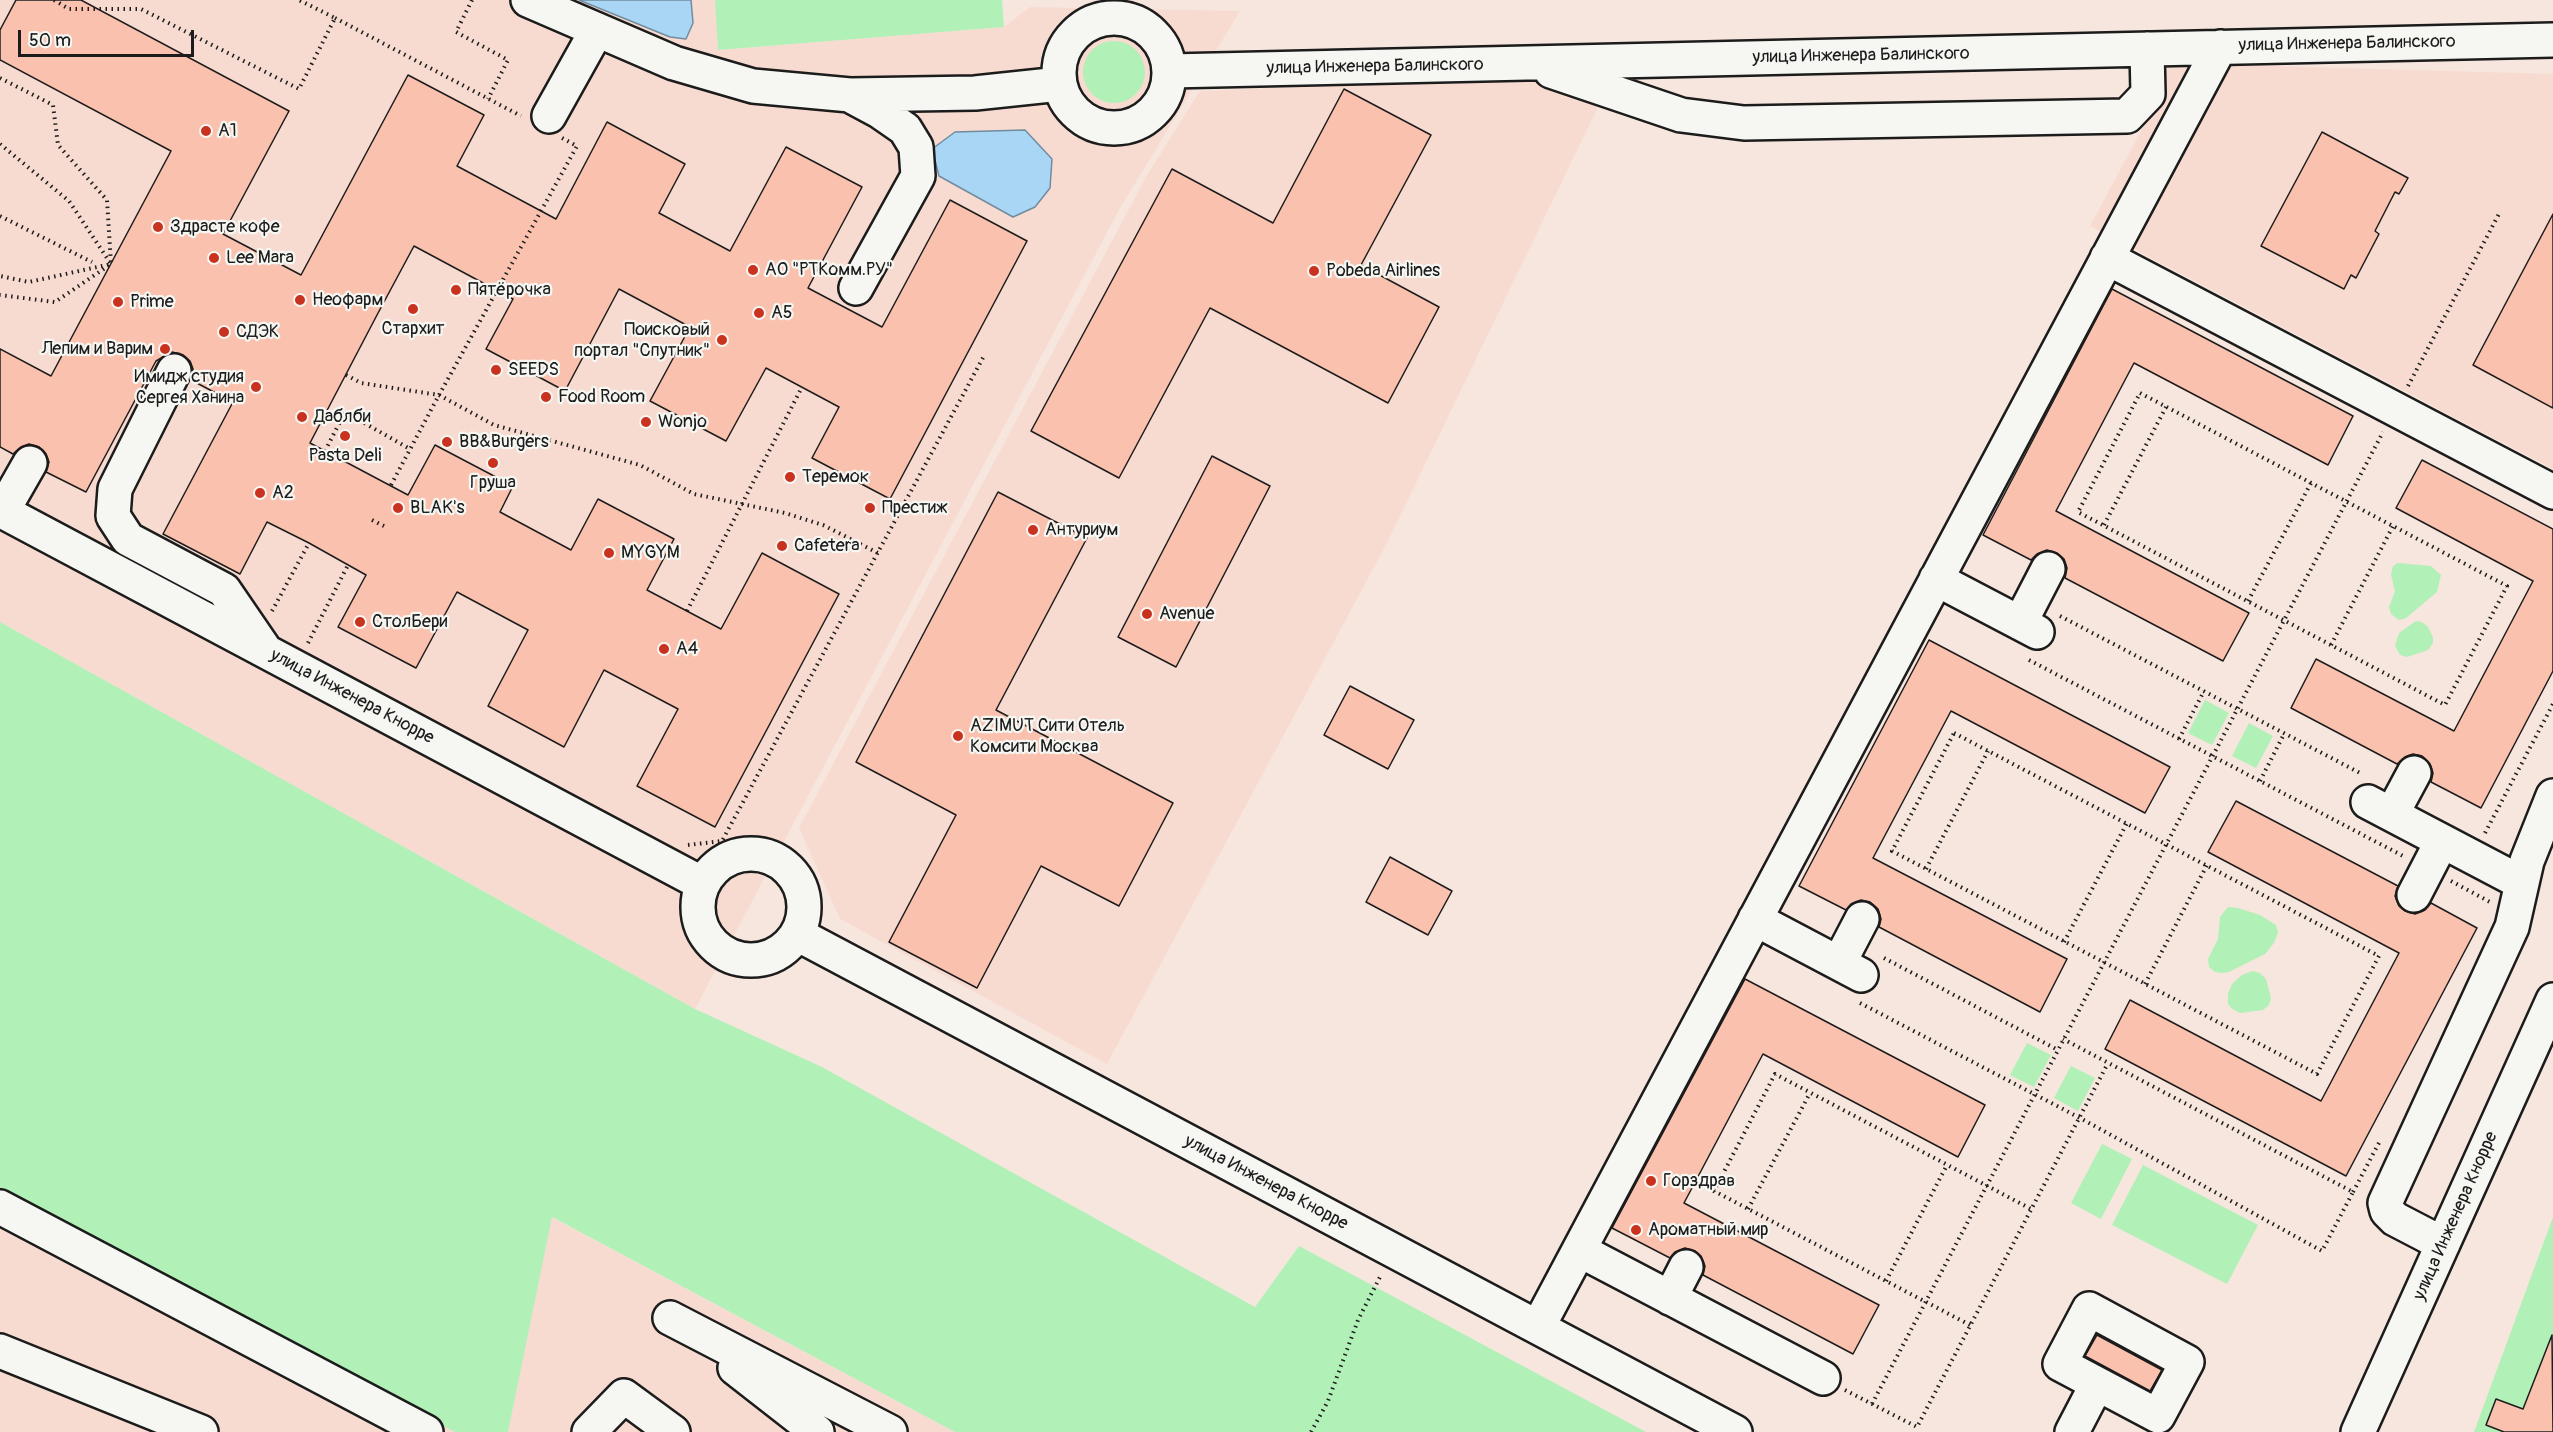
<!DOCTYPE html>
<html>
<head>
<meta charset="utf-8">
<style>
  body { margin:0 }
  #map { position:relative; width:2553px; height:1432px; overflow:hidden; background:#f7e6de; font-family:Pangolin,sans-serif }
  canvas { display:block }
  .scale { position:absolute; left:18px; top:30px; width:176px; height:27px; box-sizing:border-box; border:3px solid #1c1c1c; border-top:0; padding-left:8px; font-size:18px; line-height:21px; white-space:nowrap; color:#1c1c1c; -webkit-text-stroke:4px #f6f6f2; paint-order:stroke }
</style>
</head>
<body>
<div id="map">
<canvas width="2553" height="1432"></canvas>
<div class="scale">50 m</div>
</div>
<script>
const ctx = document.querySelector('canvas').getContext('2d');
ctx.lineJoin = 'round';
function fill(path, color) { ctx.fillStyle = color; ctx.fill(path, 'evenodd'); }
const poly = rows => new Path2D(rows.map(r => 'M' + r).join(''));
function stroke(path, color, width, dash) { ctx.strokeStyle = color; ctx.lineWidth = width; ctx.lineCap = dash ? 'butt' : 'round'; ctx.setLineDash(dash || []); ctx.stroke(path); }
function label(font, color, halo, rows, align = 'center') {
  ctx.font = font + ' Pangolin,sans-serif'; ctx.lineWidth = 4.5; ctx.setLineDash([]); ctx.textBaseline = 'middle'; ctx.strokeStyle = halo; ctx.fillStyle = color; for (const [text, x, y, turn = 0] of rows) {
    ctx.save(); ctx.translate(x, y); ctx.rotate((+turn || 0) * Math.PI / 180); ctx.textAlign = isNaN(turn) ? turn : align; if (halo) ctx.strokeText(text, 0, 0); ctx.fillText(text, 0, 0); ctx.restore();
  }
}
const built = poly([
  [0,0,715,0,719,50,1004,27,1030,7,1240,11,1120,208,695,1009,0,622],
  [2169,63,2553,74,2553,469,2090,226,2156,103],
  [1533,77,1598,107,1387,543,1107,1064,840,919,799,828,1146,177,1200,91],
  [0,1193,455,1432,0,1432],
  [551,1217,955,1432,508,1432]
]);
const green = poly([
  [715,0,1002,0,1004,27,718,50],
  '1083 72a31 31 0 1 1 62 0a31 31 0 1 1-62 0Z',
  [2398,563,2431,566,2441,575,2437,592,2406,618,2399,620,2391,614,2389,607,2395,591,2391,575,2393,566],
  [2416,621,2422,622,2428,627,2433,637,2433,643,2428,650,2407,657,2400,655,2395,646,2399,633],
  [0,622,695,1009,822,1067,1255,1307,1299,1246,1646,1432,955,1432,552,1217,508,1432,455,1432,0,1193],
  [2205,700,2229,713,2212,745,2188,733],
  [2249,723,2273,736,2256,768,2232,756],
  [2228,907,2238,908,2260,915,2276,925,2278,932,2274,943,2265,954,2229,972,2221,973,2215,972,2209,967,2208,959,2218,939,2220,917],
  [2252,971,2260,973,2266,979,2271,998,2269,1005,2263,1010,2240,1013,2232,1009,2228,1004,2228,994,2232,984,2242,975],
  [2027,1043,2051,1055,2034,1087,2010,1075],
  [2071,1066,2095,1078,2078,1111,2054,1098],
  [2102,1144,2132,1159,2101,1219,2071,1203],
  [2143,1165,2258,1225,2227,1284,2112,1225],
  [2553,1217,2553,1432,2474,1432]
]);
const water = poly([
  [579,0,691,0,693,23,686,39,670,37,579,0],
  [1025,130,1052,159,1050,188,1035,207,1013,217,939,176,932,149,955,132,1025,130]
]);
const building = poly([
  [16,0,81,0,289,111,223,234,301,275,408,75,484,115,457,166,556,219,607,122,685,164,659,213,730,251,786,147,862,187,808,288,882,327,950,200,1027,241,890,499,812,458,839,407,766,368,726,441,650,401,690,327,619,289,565,391,486,349,513,299,414,246,377,315,310,443,408,495,435,445,513,486,500,512,571,550,598,499,674,539,647,590,721,629,762,553,839,594,715,827,637,786,678,709,604,670,564,747,488,706,528,630,457,592,416,668,338,627,366,575,309,543,267,522,240,574,163,534,233,402,191,380,193,369,190,361,183,355,172,352,156,361,86,492,46,472,49,462,46,454,39,447,29,444,21,447,13,454,0,447,0,349,51,376,171,151,0,60,0,30,16,0],
  [1344,89,1431,135,1361,265,1439,307,1388,403,1210,308,1119,478,1031,431,1172,169,1273,223,1344,89],
  [2322,132,2408,178,2399,194,2395,192,2375,231,2379,234,2356,278,2351,275,2344,289,2261,246,2322,132],
  [2553,214,2553,408,2473,365,2553,214],
  [2112,289,2353,416,2328,465,2134,363,2056,511,2249,613,2223,661,2065,578,2067,568,2064,559,2057,553,2047,550,2037,554,2031,560,1983,535,2112,289],
  [1212,456,1270,486,1176,667,1118,637,1212,456],
  [2422,460,2553,529,2553,671,2481,808,2431,782,2433,773,2430,764,2422,756,2413,754,2405,757,2397,764,2291,708,2316,659,2454,731,2533,581,2396,508,2422,460],
  [998,492,1087,538,996,710,1173,803,1119,906,1041,866,977,988,889,942,956,815,856,762,998,492],
  [1929,640,2170,767,2145,813,1951,711,1873,858,2067,959,2040,1012,1879,927,1881,919,1878,909,1870,902,1861,900,1851,904,1846,910,1799,886,1929,640],
  [1350,686,1414,720,1388,769,1324,735,1350,686],
  [2236,801,2398,886,2395,896,2399,906,2405,911,2415,914,2425,910,2431,903,2477,928,2346,1176,2105,1049,2130,1000,2321,1101,2399,953,2208,852,2236,801],
  [1390,857,1452,891,1428,935,1366,902,1390,857],
  [1745,979,1985,1105,1958,1157,1763,1054,1684,1203,1879,1305,1853,1354,1703,1275,1705,1266,1701,1256,1695,1251,1685,1248,1675,1252,1670,1258,1612,1228,1745,979],
  [2097,1335,2162,1370,2150,1391,2085,1356,2097,1335],
  [2552,1335,2553,1432,2504,1432,2486,1425,2496,1399,2523,1409,2552,1335]
]);
const path = poly([
  [54,0,69,9,141,9,299,89,335,18,299,0],
  [472,0,456,32,508,60,488,99],
  [335,18,521,116],
  [0,61,0,60],
  [0,78,53,105,58,145,107,200,111,264,55,302,0,295],
  [0,144,69,201,111,264,29,282,0,276],
  [0,216,92,262],
  [346,375,361,383,439,395,577,146,562,138],
  [2408,386,2500,212],
  [2140,393,2507,586,2445,705,2078,512,2140,393],
  [325,451,345,412,410,449],
  [391,485,439,395,494,425,640,465,694,494,785,513,823,525,878,553],
  [372,520,384,526],
  [2104,525,2166,407],
  [2248,601,2311,483],
  [272,611,309,543],
  [687,611,802,387],
  [2060,616,2362,774],
  [308,643,348,565],
  [2331,645,2393,526],
  [2029,660,2405,857],
  [1954,733,2379,956,2317,1074,1892,851,1954,733],
  [2179,739,2204,691],
  [2260,781,2284,734],
  [2485,833,2553,704],
  [688,845,722,841,985,354],
  [1926,869,1988,751],
  [2451,881,2490,902],
  [2064,942,2127,823],
  [1884,958,2058,1050],
  [2145,984,2207,865],
  [1860,1003,2080,1118,2322,1251,2353,1192,2063,1039],
  [2353,1192,2381,1139],
  [1748,1209,1810,1093],
  [1886,1281,1947,1165],
  [1970,1325,1714,1191,1775,1074,2031,1209],
  [1845,1390,1917,1427,2108,1063],
  [1872,1404,2383,432],
  [1311,1432,1328,1401,1358,1320,1381,1275]
]);
const minor = poly([
  [528,0,674,63,753,86,850,95,975,93,1060,84],
  '1059 73a55 55 0 1 1 110 0a55 55 0 1 1-110 0Z',
  [1170,71,2553,40],
  [1551,71,1681,115,1744,123,2127,116,2148,94,2147,49],
  [851,96,879,111,905,129,916,147,918,176,856,288],
  [549,116,597,30],
  [2107,258,2553,492],
  [174,371,115,489,113,516,128,539,224,590,263,647],
  [0,510,703,884],
  [2,512,30,463],
  [1936,579,2037,632],
  [2020,623,2048,569],
  [2368,802,2522,883],
  [2392,814,2414,773],
  '698 907a53 53 0 1 1 106 0a53 53 0 1 1-106 0Z',
  [2414,895,2442,841],
  [1755,919,1861,975],
  [797,934,1735,1432],
  [1839,963,1862,919],
  [0,1207,426,1432],
  [2443,1244,2395,1219,2387,1211,2385,1203,2512,927,2527,861,2553,796],
  [1579,1250,1823,1378],
  [1670,1298,1686,1267],
  [2089,1309,2187,1362,2158,1416,2060,1364,2089,1309],
  [670,1318,890,1432],
  [1538,1327,2220,47],
  [0,1351,201,1432],
  [735,1368,817,1432],
  [589,1432,624,1396,673,1432],
  [2072,1432,2097,1384],
  [2358,1432,2553,1000]
]);
const markers = [
  [206,131,6,"#c8321e"],
  [158,227,6,"#c8321e"],
  [214,258,6,"#c8321e"],
  [753,270,6,"#c8321e"],
  [1314,271,6,"#c8321e"],
  [456,290,6,"#c8321e"],
  [300,300,6,"#c8321e"],
  [118,302,6,"#c8321e"],
  [413,309,6,"#c8321e"],
  [759,313,6,"#c8321e"],
  [224,332,6,"#c8321e"],
  [722,340,6,"#c8321e"],
  [165,349,6,"#c8321e"],
  [496,370,6,"#c8321e"],
  [256,387,6,"#c8321e"],
  [546,397,6,"#c8321e"],
  [302,417,6,"#c8321e"],
  [646,422,6,"#c8321e"],
  [345,436,6,"#c8321e"],
  [447,442,6,"#c8321e"],
  [493,463,6,"#c8321e"],
  [790,477,6,"#c8321e"],
  [260,493,6,"#c8321e"],
  [398,508,6,"#c8321e"],
  [870,508,6,"#c8321e"],
  [1033,530,6,"#c8321e"],
  [782,546,6,"#c8321e"],
  [609,553,6,"#c8321e"],
  [1147,614,6,"#c8321e"],
  [360,622,6,"#c8321e"],
  [664,649,6,"#c8321e"],
  [958,736,6,"#c8321e"],
  [1651,1181,6,"#c8321e"],
  [1636,1230,6,"#c8321e"]
];
const streetNames = [
  ["улица Инженера Балинского",2347,44,-1],
  ["улица Инженера Балинского",1861,56,-1],
  ["улица Инженера Балинского",1375,67,-1],
  ["улица Инженера Кнорре",352,697,28],
  ["улица Инженера Кнорре",1266,1183,28],
  ["улица Инженера Кнорре",2456,1216,-66]
];
const poiNames = [
  ["А1",218,131],
  ["Здрасте кофе",170,227],
  ["Lee Mara",226,258],
  ["АО \"РТКомм.РУ\"",765,270],
  ["Pobeda Airlines",1326,271],
  ["Пятёрочка",468,290],
  ["Неофарм",312,300],
  ["Prime",130,302],
  ["А5",771,313],
  ["Стархит",413,329,"center"],
  ["Поисковый",710,330,"right"],
  ["портал \"Спутник\"",710,351,"right"],
  ["СДЭК",236,332],
  ["Лепим и Варим",153,349,"right"],
  ["SEEDS",508,370],
  ["Имидж студия",244,377,"right"],
  ["Сергея Ханина",244,398,"right"],
  ["Food Room",558,397],
  ["Даблби",314,417],
  ["Wonjo",658,422],
  ["BB&Burgers",459,442],
  ["Pasta Deli",345,456,"center"],
  ["Теремок",802,477],
  ["Груша",493,483,"center"],
  ["А2",272,493],
  ["BLAK's",410,508],
  ["Престиж",882,508],
  ["Антуриум",1045,530],
  ["Cafetera",794,546],
  ["MYGYM",621,553],
  ["Avenue",1159,614],
  ["СтолБери",372,622],
  ["А4",676,649],
  ["AZIMUT Сити Отель",970,726],
  ["Комсити Москва",970,747],
  ["Горздрав",1663,1181],
  ["Ароматный мир",1648,1230]
];
fill(built, '#f8dbd0');
fill(green, '#b1f0b7');
fill(water, '#aad6f6');
stroke(water, '#718c9f', 1.5);
fill(building, '#f9c1ae');
stroke(building, '#1c1c1c', 1.5);
stroke(minor, '#1c1c1c', 38);
stroke(path, '#1c1c1c', 4, [1.5, 4.5]);
stroke(minor, '#f6f6f2', 33);
for (const [x, y, r, color] of markers) { const dot = new Path2D(); dot.arc(x, y, r, 0, 2 * Math.PI); ctx.fillStyle = color; ctx.fill(dot); stroke(dot, '#f6f6f2', 2); }
label('18px', '#1c1c1c', '#f6f6f2', streetNames);
label('18px', '#1c1c1c', '#f6f6f2', poiNames, 'left');
</script>
</body>
</html>
